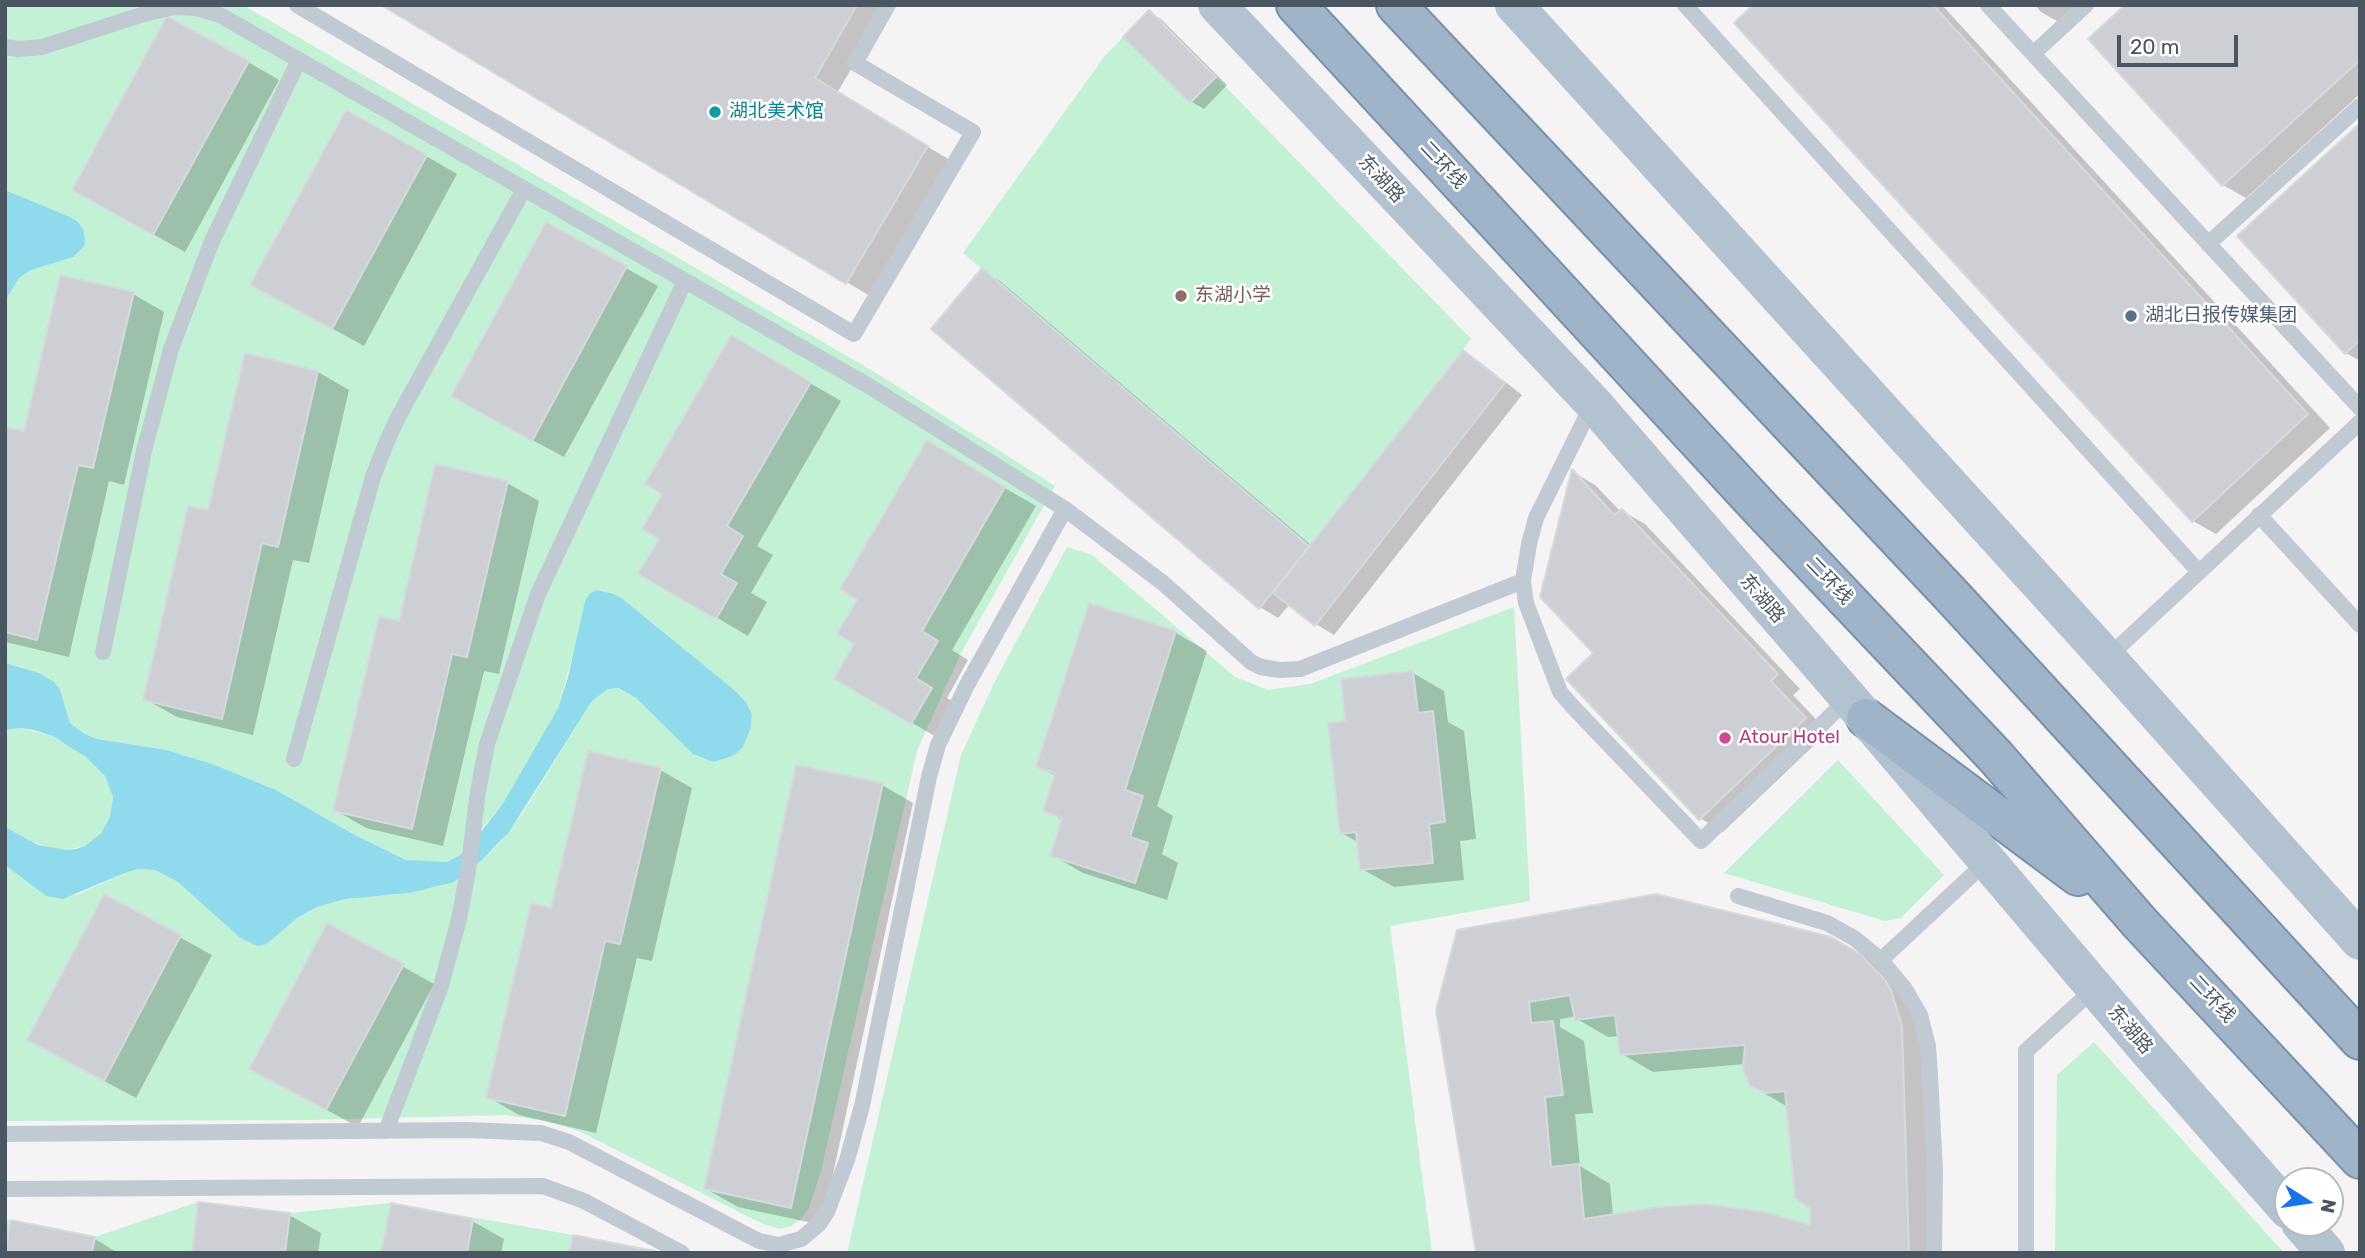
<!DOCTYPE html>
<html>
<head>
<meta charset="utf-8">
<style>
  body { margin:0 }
  #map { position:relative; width:2365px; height:1258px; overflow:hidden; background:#f5f3f3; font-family:Rubik,sans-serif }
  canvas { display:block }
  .frame { position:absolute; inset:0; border:7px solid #4a5661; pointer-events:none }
  .north { position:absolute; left:2274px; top:1167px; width:70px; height:70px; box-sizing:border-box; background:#fff; border:2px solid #b7bbc0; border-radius:50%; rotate:102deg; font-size:19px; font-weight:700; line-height:28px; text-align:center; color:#4a5661 }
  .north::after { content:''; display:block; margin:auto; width:24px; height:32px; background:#1a73e8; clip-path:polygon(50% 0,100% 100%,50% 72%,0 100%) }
  .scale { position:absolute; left:2117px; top:35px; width:121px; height:32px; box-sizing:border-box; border:4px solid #4a5661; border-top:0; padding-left:9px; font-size:21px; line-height:24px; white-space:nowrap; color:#4a5661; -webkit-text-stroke:5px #fff; paint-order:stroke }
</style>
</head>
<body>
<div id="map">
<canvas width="2365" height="1258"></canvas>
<div class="frame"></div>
<div class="north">N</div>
<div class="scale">20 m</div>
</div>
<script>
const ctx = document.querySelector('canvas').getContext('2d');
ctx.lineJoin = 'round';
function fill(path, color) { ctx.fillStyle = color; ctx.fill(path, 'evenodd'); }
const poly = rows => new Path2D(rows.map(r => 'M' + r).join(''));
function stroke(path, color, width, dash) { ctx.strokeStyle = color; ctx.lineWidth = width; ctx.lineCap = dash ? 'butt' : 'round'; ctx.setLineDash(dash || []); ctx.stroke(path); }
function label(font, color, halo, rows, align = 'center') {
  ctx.font = font + ' Rubik,"Noto Sans SC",sans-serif'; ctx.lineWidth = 5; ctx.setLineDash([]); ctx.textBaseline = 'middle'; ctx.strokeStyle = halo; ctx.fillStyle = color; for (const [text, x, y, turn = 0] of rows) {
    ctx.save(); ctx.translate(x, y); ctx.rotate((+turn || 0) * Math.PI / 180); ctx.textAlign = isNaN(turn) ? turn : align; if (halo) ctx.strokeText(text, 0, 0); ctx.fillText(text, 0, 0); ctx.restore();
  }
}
const green = poly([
  [5,5,243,5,876,373,1055,486,961,653,917,751,821,1171,809,1208,801,1219,791,1226,780,1229,763,1224,579,1131,546,1121,505,1115,308,1120,5,1121,5,865,46,896,77,895,122,874,138,869,155,870,178,882,240,938,258,945,267,944,297,918,317,907,345,899,409,893,468,871,496,847,520,817,592,701,608,689,617,688,636,698,693,754,713,762,751,727,752,714,746,702,654,624,614,594,597,590,590,593,558,708,502,805,460,855,447,862,426,863,406,860,355,835,276,790,215,765,167,750,97,739,85,734,70,723,63,700,39,673,5,663,5,301,19,278,31,270,48,264,85,239,84,231,78,222,5,190],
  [1123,37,1190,103,1216,77,1471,339,1309,546,963,253,1104,57],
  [1067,547,1092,555,1235,677,1268,690,1310,684,1514,607,1530,901,1390,926,1432,1253,847,1253,961,755,994,683],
  [21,728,55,737,86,757,105,776,113,797,110,817,101,833,85,846,66,850,50,848,23,839,5,827,5,730],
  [1838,760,1944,875,1901,918,1885,921,1724,873],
  [1570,995,1575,1020,1615,1015,1745,1045,1743,1069,1750,1086,1765,1093,1785,1091,1795,1198,1810,1209,1810,1225,1765,1212,1706,1204,1659,1207,1584,1219,1579,1164,1551,1167,1545,1097,1563,1095,1553,1021,1531,1023,1529,1002],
  [2094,1042,2284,1253,2055,1253,2057,1075],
  [198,1202,290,1213,391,1203,573,1235,657,1253,5,1253,5,1219,95,1237]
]);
const water = poly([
  [5,190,70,217,78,222,84,231,85,239,84,246,73,257,31,270,19,278,5,301],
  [597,590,614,594,624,600,733,689,746,702,752,714,751,727,743,747,733,756,713,762,693,754,636,698,618,688,608,689,592,701,509,832,482,860,454,882,409,893,345,899,317,907,297,918,267,944,258,946,240,938,178,882,155,870,138,869,122,874,63,899,46,896,5,865,5,827,38,845,66,850,76,849,85,846,101,833,110,817,113,797,105,776,86,757,65,744,55,737,34,730,21,728,5,730,5,663,39,673,54,682,60,690,70,723,85,734,97,739,167,750,215,765,276,790,355,835,406,860,447,862,460,855,472,843,502,805,558,708,568,677,585,601,590,593]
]);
const shadow = poly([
  [384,5,885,5,879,22,837,93,950,160,870,296],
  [1756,5,1942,5,2330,428,2216,534,2193,521],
  [2035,5,2086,5,2064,25,2041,12],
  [2360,5,2360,94,2246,198,2223,185],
  [1149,13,1161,19,1227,85,1204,109,1192,102,1125,37],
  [248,62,279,80,185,252,106,208],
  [2360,126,2360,361,2346,353],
  [426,156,457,174,364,346,284,302],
  [547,224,658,286,564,457,484,414],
  [982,271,1000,281,1312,546,1463,352,1481,363,1522,395,1334,635,1316,624,1290,604,1278,618,1260,607],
  [133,294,164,312,124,485,109,481,69,657,5,642,5,429,25,433],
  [732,338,841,401,757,546,773,555,751,593,767,602,748,636,641,573,661,538,664,494],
  [246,355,318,372,349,390,309,563,293,560,253,735,177,717,145,699,210,512],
  [927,443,1036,506,952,650,968,660,947,698,962,707,943,741,836,678,857,644,859,599],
  [1573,472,1595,485,1621,512,1622,511,1645,524,1800,689,1793,695,1828,732,1723,832,1700,818,1595,653],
  [507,483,539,501,499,674,484,671,443,846,366,828,335,810,400,623],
  [1090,605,1176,633,1207,651,1157,806,1173,816,1162,854,1178,863,1167,900,1083,873,1052,855,1063,821,1045,810,1056,776,1039,767],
  [1413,673,1444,691,1448,722,1464,731,1476,839,1460,841,1464,880,1394,887,1362,869,1359,843,1342,833,1347,722],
  [660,770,692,788,652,961,637,958,596,1133,519,1115,488,1097],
  [882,785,913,803,822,1225,738,1207,706,1189],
  [105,896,212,955,136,1098,61,1058],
  [328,925,434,984,358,1127,283,1086],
  [1845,946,1878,964,1904,985,1933,1045,1939,1253,1477,1253,1438,1010],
  [1576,1016,1577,1019,1608,1037,1620,1036,1622,1054,1653,1072,1745,1064,1755,1088,1788,1107,1812,1209,1811,1227,1613,1216,1610,1184,1580,1166,1575,1114,1593,1113,1584,1041,1560,1027,1560,1019],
  [289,1215,321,1233,318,1253,193,1253],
  [472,1221,504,1239,501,1253,383,1253],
  [12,1222,95,1239,118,1253,5,1253]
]);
const building = poly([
  [381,5,857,5,815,78,928,146,846,284,381,5],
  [1753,5,1933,5,2308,414,2192,522,1734,23,1753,5],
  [2125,5,2360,5,2360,60,2222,186,2088,39,2125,5],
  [1149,10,1216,77,1190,103,1123,37,1149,10],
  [167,16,249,61,153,235,72,190,167,16],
  [346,110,427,155,332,329,250,285,346,110],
  [2360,123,2360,340,2345,354,2237,236,2360,123],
  [546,222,627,266,532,441,451,396,546,222],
  [982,268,1309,546,1259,609,931,329,982,268],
  [60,275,134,292,93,468,78,465,37,640,5,632,5,427,24,431,60,275],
  [731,335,811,382,727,526,743,536,721,574,737,583,716,619,638,574,659,539,642,529,662,494,645,484,731,335],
  [1463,350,1505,383,1315,626,1273,593,1463,350],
  [245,353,318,371,278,547,262,543,222,719,143,700,188,506,208,510,245,353],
  [927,440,1005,487,922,631,938,641,916,678,932,688,911,724,834,679,854,644,837,634,857,600,840,589,927,440],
  [435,464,508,481,467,657,452,654,412,829,333,811,379,616,399,621,435,464],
  [1572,469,1614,515,1622,509,1778,674,1771,681,1806,718,1699,820,1566,679,1593,653,1540,597,1572,469],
  [1089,603,1176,631,1125,790,1143,796,1130,837,1148,843,1135,883,1050,856,1062,818,1043,811,1055,773,1036,767,1089,603],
  [1413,671,1418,713,1433,711,1445,822,1429,824,1433,863,1360,870,1356,832,1340,834,1328,723,1345,721,1341,679,1413,671],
  [588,751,661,768,620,944,605,941,565,1116,486,1098,531,903,551,908,588,751],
  [796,765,883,783,791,1208,704,1189,796,765],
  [104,894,181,935,104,1081,27,1040,104,894],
  [1656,894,1831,937,1860,954,1885,980,1891,990,1902,1026,1909,1253,1476,1253,1436,1010,1457,930,1656,894],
  [1570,995,1575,1020,1615,1015,1620,1055,1745,1045,1743,1069,1750,1086,1765,1093,1785,1091,1795,1198,1810,1209,1810,1225,1765,1212,1706,1204,1659,1207,1584,1219,1579,1164,1551,1167,1545,1097,1563,1095,1553,1021,1531,1023,1529,1002,1570,995],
  [327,923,404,964,326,1110,249,1069,327,923],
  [198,1202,290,1213,285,1253,192,1253,198,1202],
  [391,1203,473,1219,467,1253,381,1253,391,1203],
  [11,1220,95,1237,92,1253,5,1253,11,1220],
  [573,1235,655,1251,655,1253,569,1253,573,1235]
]);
const service = poly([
  [297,5,854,334,973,132,855,63,888,5],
  [1685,5,2199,572],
  [1988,5,2360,408],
  [5,47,18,49,42,47,144,14,174,7,196,8,220,15,869,386,1065,509,1163,583,1251,662,1261,667,1280,670,1300,669,1523,581],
  [2033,54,2086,5],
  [2208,244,2360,106],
  [1593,403,1536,518,1529,544,1523,581,1526,603,1560,692,1573,707,1701,841,1849,698],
  [2259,515,2360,625],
  [103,652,144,451,171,349,212,241,299,60],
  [2107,658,2360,422],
  [294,759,373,477,385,446,397,419,524,189],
  [1738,896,1827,923,1854,938,1881,960,1905,989,1920,1015,1928,1046,1930,1076,1935,1170,1934,1253],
  [1881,960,1987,861],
  [386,1131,441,986,459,919,468,871,478,792,487,744,538,594,685,281],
  [5,1134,466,1130,541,1133,569,1142,759,1241,779,1245,801,1239,819,1224,827,1212,847,1160,862,1106,929,777,938,745,967,685,1065,509],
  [5,1189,543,1186,584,1201,682,1253],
  [2026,1253,2026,1051,2095,988]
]);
const primary = poly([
  [1217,5,1593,403,1866,718,2145,1047,2288,1210],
  [1514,5,2107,658,2360,941],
  [2300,1223,2326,1253]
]);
const trunk = poly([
  [1296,5,1759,507,1995,756,2139,922,2360,1159],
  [1396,5,1953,597,2360,1040],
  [1866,718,2078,876]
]);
const markers = [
  [715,112,7,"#0f9aa8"],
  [1181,296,7,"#8d6e63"],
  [2131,316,7,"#5c6f8a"],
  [1725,738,7,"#d1479c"]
];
const cultureNames = [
  ["湖北美术馆",729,112]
];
const streetNames = [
  ["二环线",1443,165,47],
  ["东湖路",1381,179,47],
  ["二环线",1829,581,46],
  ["东湖路",1762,599,49],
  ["二环线",2212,999,47],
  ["东湖路",2130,1030,49]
];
const educationNames = [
  ["东湖小学",1195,296]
];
const serviceNames = [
  ["湖北日报传媒集团",2145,316]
];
const hotelNames = [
  ["Atour Hotel",1739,738]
];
fill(green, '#c3f1d5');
fill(water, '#90daee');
fill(shadow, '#0003');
fill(building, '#cdcfd5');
stroke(building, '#d7d9de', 2);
stroke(trunk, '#7690ad', 42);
stroke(service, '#c1cad2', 16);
stroke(primary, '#b3c2d1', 38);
stroke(trunk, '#9fb4c9', 38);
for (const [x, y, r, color] of markers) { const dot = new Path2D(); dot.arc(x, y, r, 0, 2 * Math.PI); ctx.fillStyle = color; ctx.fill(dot); stroke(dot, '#fff', 2.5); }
label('19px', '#0d838f', '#fff', cultureNames, 'left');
label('19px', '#4a5661', '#fff', streetNames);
label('19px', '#785e54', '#fff', educationNames, 'left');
label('19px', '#4e5e75', '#fff', serviceNames, 'left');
label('19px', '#b23c85', '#fff', hotelNames, 'left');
</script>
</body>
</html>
